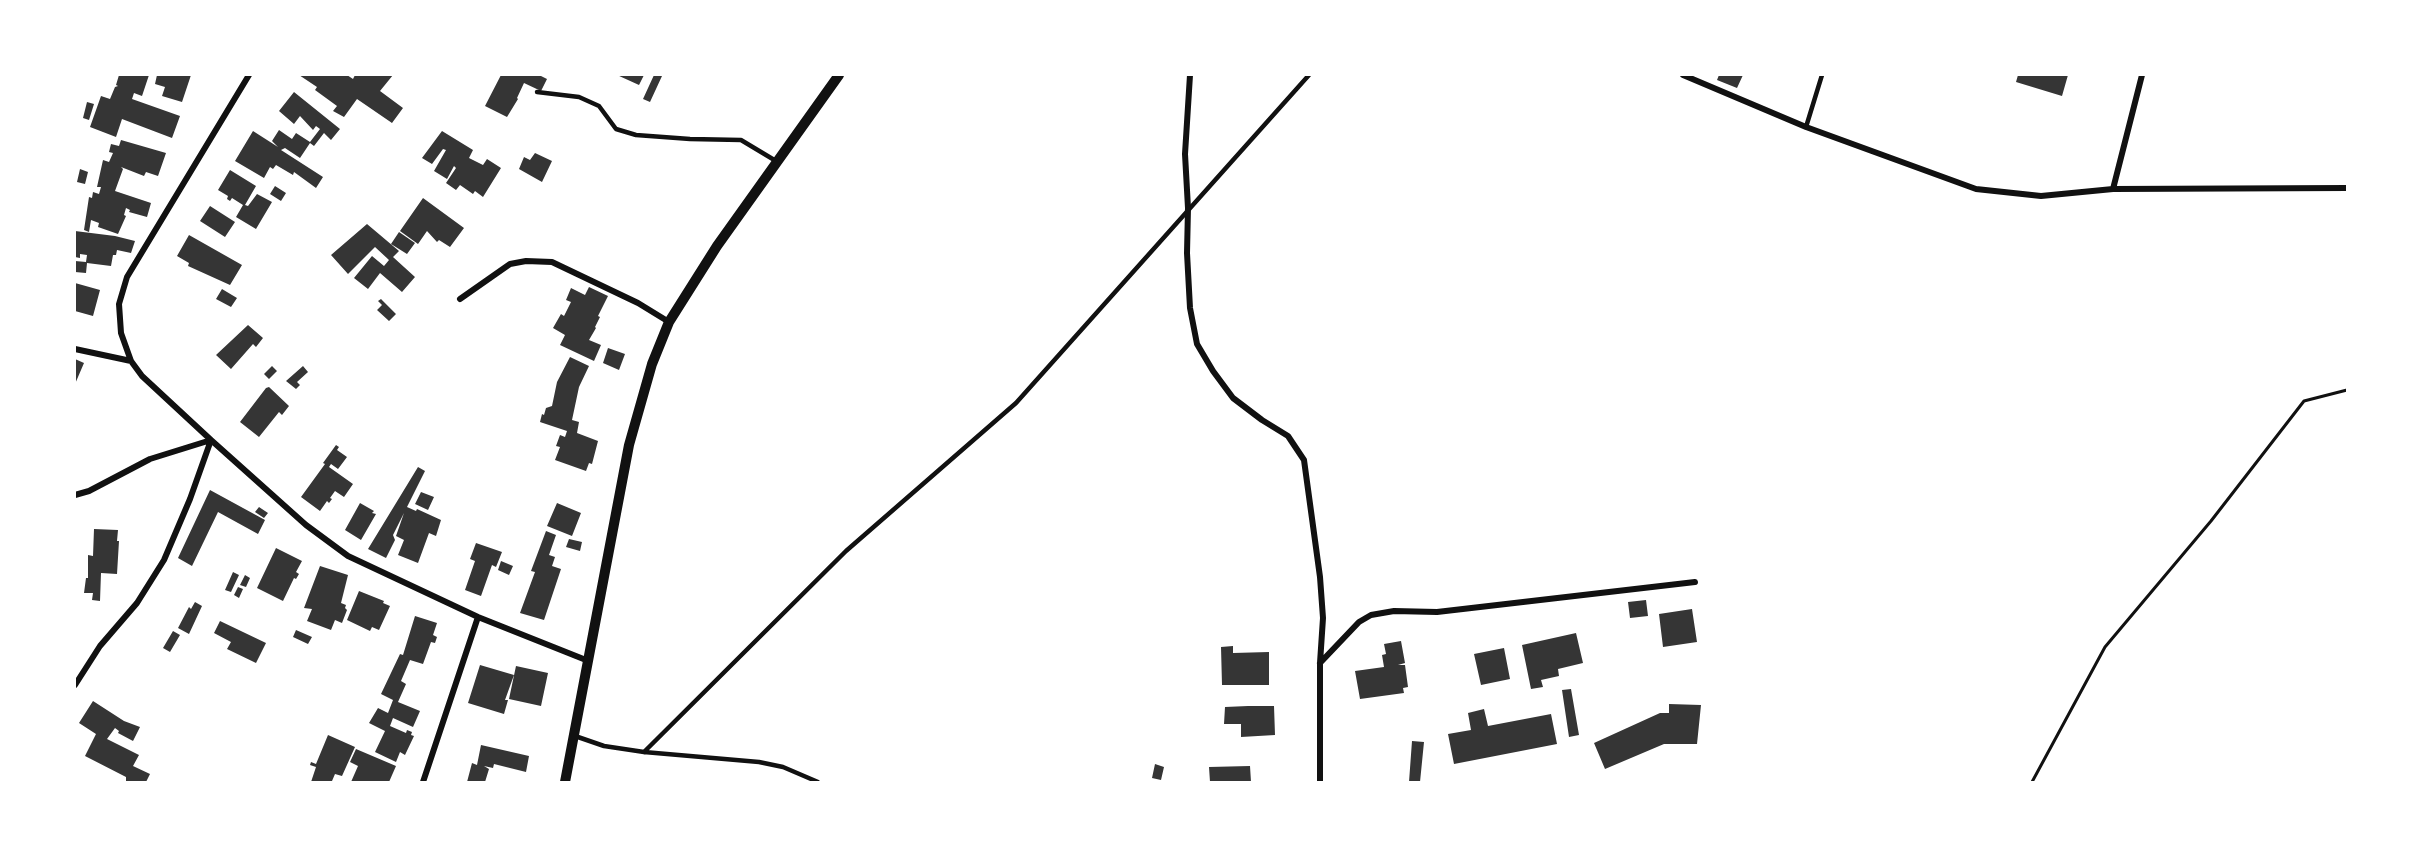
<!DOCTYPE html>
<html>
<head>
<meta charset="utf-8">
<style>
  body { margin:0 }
  #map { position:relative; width:2422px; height:857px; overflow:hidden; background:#fff; font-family:"Fira Sans Condensed",sans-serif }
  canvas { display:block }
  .frame { position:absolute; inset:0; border:76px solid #fff; pointer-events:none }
</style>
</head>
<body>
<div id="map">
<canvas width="2422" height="857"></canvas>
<div class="frame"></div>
</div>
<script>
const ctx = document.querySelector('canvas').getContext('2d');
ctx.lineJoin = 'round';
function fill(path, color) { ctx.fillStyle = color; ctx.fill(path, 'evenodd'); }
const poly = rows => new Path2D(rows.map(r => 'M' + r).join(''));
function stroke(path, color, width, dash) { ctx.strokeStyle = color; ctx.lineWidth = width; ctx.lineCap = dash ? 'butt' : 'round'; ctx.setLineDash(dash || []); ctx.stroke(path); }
const building = poly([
  [119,75,149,75,142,96,134,93,132,99,180,116,172,138,122,119,116,137,90,127,101,96,110,99,115,87,118,86,116,85],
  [157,75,191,75,182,102,162,96,165,87,155,84],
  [299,75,347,75,353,79,355,75,393,75,380,91,403,108,392,123,357,99,344,117,333,111,337,106,315,90,317,87],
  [501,75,539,75,547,79,541,91,524,83,517,98,518,99,507,117,485,106],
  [617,75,644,75,639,85],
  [654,75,662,76,650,102,643,99],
  [1719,75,1743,75,1737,88,1717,80],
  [2018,75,2068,75,2062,96,2016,82],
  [294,92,340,129,331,140,324,133,314,146,310,143,300,158,285,148,281,150,323,177,316,188,294,172,293,175,276,165,273,169,270,167,264,178,235,161,253,131,278,147,272,141,279,130,292,139,296,133,310,142,320,129,316,126,313,130,300,116,294,124,279,111],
  [87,102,94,104,89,120,83,118],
  [442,131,473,150,469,158,483,165,487,159,501,168,483,197,475,191,473,194,460,185,456,190,446,183,456,168,454,166,447,179,434,171,446,150,443,149,432,164,422,158],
  [121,140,166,153,158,176,146,172,144,176,121,167,123,169,115,191,151,203,147,217,129,212,130,210,126,208,124,215,126,216,118,234,98,227,99,223,91,220,89,232,84,230,89,197,92,198,93,192,99,194,101,187,97,187,103,160,109,162,113,153,109,152,111,144,119,146],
  [535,153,552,161,542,182,519,169,524,157,530,160],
  [80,169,88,172,85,184,77,182],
  [230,170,256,186,245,205,248,206,257,194,272,202,256,229,236,217,243,205,232,198,230,201,227,199,228,196,218,190],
  [275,186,286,193,281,201,270,194],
  [423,198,464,228,450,247,439,240,437,242,427,231,418,244,400,231],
  [210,206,235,222,225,237,200,221],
  [367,224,399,251,393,257,415,277,402,292,380,273,368,289,354,278,372,256,384,266,389,260,375,247,348,274,331,255],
  [75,231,115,236,135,241,131,253,117,250,116,255,113,255,111,266,87,263,86,273,75,272,75,261,86,262,87,255,80,254,80,258,75,257],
  [399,232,415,243,407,254,391,244],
  [189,235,242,265,230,285,188,266,189,263,177,256],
  [75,283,100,290,93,316,75,311],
  [589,287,608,296,598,316,600,317,595,327,596,328,589,340,601,345,594,361,560,345,565,335,553,328,561,314,564,316,571,302,566,300,571,288,585,295],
  [222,289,237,298,231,307,216,299],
  [381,299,396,314,389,321,377,310,382,305,378,301],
  [248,325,263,338,256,347,253,344,231,369,216,355],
  [608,348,625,354,619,370,603,363],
  [570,357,589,366,579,387,572,420,579,422,577,433,598,441,592,464,589,463,586,471,555,460,560,447,556,446,560,435,565,437,567,431,540,422,542,414,544,415,546,408,552,406,557,382],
  [75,359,84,363,75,384],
  [272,366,277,371,269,379,264,374],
  [303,366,308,372,297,382,300,385,296,389,286,381],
  [269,387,289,406,282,415,279,412,259,437,240,422,266,388],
  [336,445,339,447,337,450,347,457,338,469,331,464,329,467,353,484,344,497,335,491,330,498,332,499,329,503,327,501,320,511,301,497,325,464,323,463],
  [418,467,425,471,407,507,416,511,417,509,441,520,436,536,429,533,418,563,398,555,404,540,396,536,404,513,393,535,395,540,386,558,368,549],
  [210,490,265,520,258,534,218,512,192,566,178,558],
  [421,492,434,497,428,510,415,504],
  [360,503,374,511,372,513,376,514,361,540,345,530],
  [557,503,581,513,572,536,547,526],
  [259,507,268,513,264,518,255,512],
  [94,529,118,530,117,541,119,541,117,574,101,573,100,601,92,600,93,593,84,593,86,578,88,578,88,555,93,556],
  [546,531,556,535,549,555,555,557,552,566,561,569,544,620,520,613,535,572,531,571],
  [569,539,582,542,580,551,566,547],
  [476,543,502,552,496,567,492,565,481,596,465,590,475,561,470,559],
  [276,548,302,561,296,572,299,574,296,579,294,578,283,601,257,588],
  [501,561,513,566,509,575,498,570],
  [320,566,348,575,341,603,346,605,345,608,347,610,342,623,335,620,331,630,307,621,312,609,304,608],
  [233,572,239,575,231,592,225,590],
  [245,575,250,578,246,587,240,585],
  [238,587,243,589,239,598,234,595],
  [359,591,384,601,383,603,390,606,379,630,372,627,370,631,347,620],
  [1646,600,1648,616,1630,618,1628,602],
  [195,602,202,606,189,634,178,628,189,607,191,609],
  [1692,609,1697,642,1663,647,1659,614],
  [415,616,437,623,433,635,437,637,435,643,431,642,423,664,410,660,401,681,406,684,398,702,420,711,413,727,393,718,390,726,406,733,407,730,412,732,411,735,414,736,405,755,400,752,396,762,375,752,385,731,369,723,378,708,388,713,393,700,381,694,400,654,403,655],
  [220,621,266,643,256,663,227,649,231,642,214,633],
  [296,630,312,637,308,644,293,637],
  [173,631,180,635,170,652,163,648],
  [1576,633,1583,663,1558,669,1559,676,1541,680,1543,687,1531,689,1522,645],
  [1401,641,1405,663,1398,665,1405,665,1408,687,1403,688,1404,693,1360,699,1355,671,1384,667,1382,655,1386,654,1384,644],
  [1233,646,1233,653,1269,652,1269,685,1222,685,1221,647],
  [1504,648,1510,679,1481,685,1474,654],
  [480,665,514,675,505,700,508,700,504,714,468,703],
  [516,666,548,673,541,706,509,699],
  [1571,689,1579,735,1569,737,1562,690],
  [93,701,124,721,140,727,133,741,118,733,119,731,115,728,107,739,139,755,133,766,150,774,146,782,126,782,126,777,85,756,96,734,79,723],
  [1669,704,1701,705,1697,744,1664,744,1605,769,1594,743,1660,713,1669,713],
  [1248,706,1274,706,1275,735,1241,737,1241,724,1224,724,1225,707],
  [1484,709,1488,726,1551,714,1557,744,1454,764,1448,734,1471,730,1468,713],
  [328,735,355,747,342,776,335,774,332,781,311,782,316,767,310,765,311,762,316,764],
  [1412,741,1424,742,1420,782,1409,782],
  [481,745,529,756,526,772,494,764,493,768,484,766,489,769,485,782,467,782,472,763,477,765],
  [356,749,396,766,389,782,351,782,358,766,350,762],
  [1155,764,1164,767,1161,780,1152,778],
  [1250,766,1251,782,1210,782,1209,767]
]);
const path = poly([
  [2032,782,2105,647,2211,521,2304,401,2347,390]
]);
const service = poly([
  [537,92,579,97,599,106,616,129,636,135,690,139,741,140,776,161],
  [1806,127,1822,75],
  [575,736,604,746,644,752,759,762,783,767,818,782],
  [644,752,846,551,1016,403,1309,75]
]);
const minor = poly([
  [1190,75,1185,154,1188,208,1187,253,1190,308,1197,344,1213,371,1233,398,1262,420,1288,436,1304,460,1320,577,1323,618,1320,663,1320,782],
  [1683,75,1806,127,1976,189,2041,196,2113,189,2347,188],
  [2113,189,2142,75],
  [460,299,510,264,526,261,552,262,638,303,669,322],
  [75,349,131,361],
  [75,495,89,491,150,459,211,440,306,525,348,556,478,617,586,660],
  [1320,663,1359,622,1371,615,1394,611,1437,612,1695,582],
  [75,685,100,646,137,603,164,560,190,499,211,440,142,376,131,361,121,333,119,304,127,277,249,75],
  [423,782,478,617]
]);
const tertiary = poly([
  [565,782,629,445,652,364,669,322,717,246,839,75]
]);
fill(building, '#353535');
stroke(path, '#111', 3);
stroke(service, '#111', 4.5);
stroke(minor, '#111', 6);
stroke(tertiary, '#111', 10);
</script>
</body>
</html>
